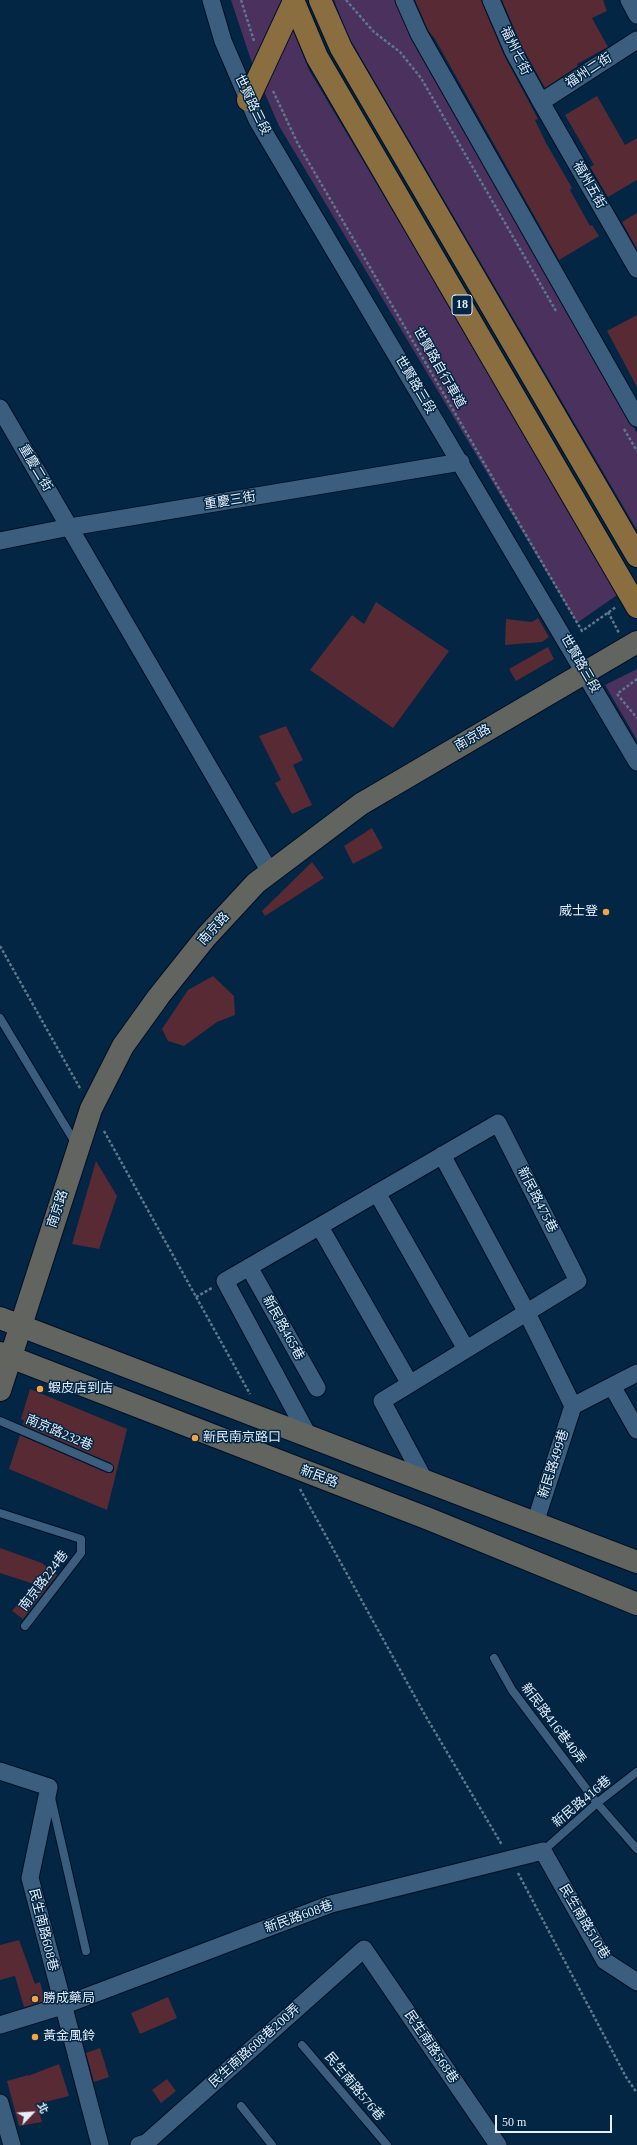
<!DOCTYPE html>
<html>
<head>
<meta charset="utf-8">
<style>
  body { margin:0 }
  #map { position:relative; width:637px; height:2145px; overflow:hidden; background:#022643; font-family:"Times New Roman","Noto Sans TC",serif }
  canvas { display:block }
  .north { position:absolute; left:12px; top:2093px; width:40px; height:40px; -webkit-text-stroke:3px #022643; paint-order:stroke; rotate:65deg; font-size:11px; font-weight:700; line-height:16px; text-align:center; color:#e4effb }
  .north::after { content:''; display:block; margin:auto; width:14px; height:18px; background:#e4effb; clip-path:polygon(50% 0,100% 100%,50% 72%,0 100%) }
  .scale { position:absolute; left:495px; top:2115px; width:117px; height:18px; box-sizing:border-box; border:2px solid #e4effb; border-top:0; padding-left:5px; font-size:12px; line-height:14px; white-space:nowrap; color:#e4effb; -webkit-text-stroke:3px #022643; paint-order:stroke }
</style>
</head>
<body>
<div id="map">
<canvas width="637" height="2145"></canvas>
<div class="north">北</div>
<div class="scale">50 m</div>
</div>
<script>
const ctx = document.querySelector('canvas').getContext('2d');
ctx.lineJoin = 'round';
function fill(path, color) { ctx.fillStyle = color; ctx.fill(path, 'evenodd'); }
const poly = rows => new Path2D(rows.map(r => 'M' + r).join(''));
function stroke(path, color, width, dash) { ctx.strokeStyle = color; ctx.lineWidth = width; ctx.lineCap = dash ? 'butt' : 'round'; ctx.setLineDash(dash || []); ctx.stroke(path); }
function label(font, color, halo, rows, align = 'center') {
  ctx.font = font + ' "Times New Roman","Noto Sans TC",serif'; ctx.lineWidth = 3; ctx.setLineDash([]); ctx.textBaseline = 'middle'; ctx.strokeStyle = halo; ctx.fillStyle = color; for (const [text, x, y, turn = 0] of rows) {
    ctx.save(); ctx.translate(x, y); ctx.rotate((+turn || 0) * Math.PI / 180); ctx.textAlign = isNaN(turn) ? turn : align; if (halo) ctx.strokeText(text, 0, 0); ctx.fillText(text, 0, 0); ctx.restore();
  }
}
const green = poly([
  [231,0,281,0,309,70,620,593,577,623,279,126,253,66],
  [334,0,396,0,637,433,637,530,347,34],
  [637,669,637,740,605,685]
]);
const building = poly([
  [415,0,481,0,504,55,538,119,535,120,546,143,572,188,570,190,590,226,592,225,599,236,559,260,435,39,428,30],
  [502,0,603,0,607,11,592,18,608,47,577,64,578,66,545,88,522,47],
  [597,96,625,145,637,138,637,180,608,197,590,167,594,165,565,115],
  [637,213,637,249,622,222],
  [637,315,637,387,607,331],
  [376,602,449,651,393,728,310,670,352,615,364,624],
  [538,618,549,637,542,642,505,645,506,619,532,622],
  [548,647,554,659,516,681,509,669],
  [286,726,303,760,293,765,312,805,292,814,275,783,281,780,259,736],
  [372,828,383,848,353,864,344,846],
  [312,862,324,878,265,916,262,911],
  [213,976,234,996,235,1015,217,1022,184,1046,168,1041,162,1029,188,990],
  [96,1161,117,1196,99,1249,72,1244],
  [30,1389,127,1429,107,1510,9,1469,20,1435,107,1473,112,1473,114,1470,111,1463,23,1425,24,1420,21,1419],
  [0,1548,42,1563,57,1575,23,1619,12,1611,34,1584,0,1573],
  [19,1940,35,1984,40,1982,45,2001,24,2007,15,1976,0,1980,0,1945],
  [168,1997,177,2018,140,2034,131,2013],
  [100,2048,109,2077,94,2082,86,2053],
  [59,2064,69,2096,37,2104,42,2122,19,2126,7,2081,28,2075,28,2076],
  [167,2079,176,2091,161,2103,152,2090]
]);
const path = poly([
  [241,0,254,41],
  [346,0,374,32,400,52,421,78,556,311],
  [273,91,298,144,582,631,616,607],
  [624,429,637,451],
  [608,612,619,633],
  [637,679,617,694,637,718],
  [0,946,81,1090],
  [104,1131,250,1394],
  [196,1297,212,1288],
  [300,1489,425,1715,502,1845],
  [518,1873,626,2077,637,2093]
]);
const lane = poly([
  [0,1018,76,1144],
  [0,1421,109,1468],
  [0,1513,81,1539,81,1553,25,1626],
  [494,1658,512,1690,597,1803,637,1849],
  [51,1798,86,1951],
  [543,1851,597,1803,637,1772],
  [302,2045,387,2145],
  [241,2106,272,2145]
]);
const street = poly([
  [211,0,223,41,257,120,637,762],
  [404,0,419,34,637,418],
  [491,0,513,51,541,102,637,269],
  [629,0,637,15],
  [541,102,637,40],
  [0,408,270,872],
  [0,541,70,527,461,462],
  [442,1155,526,1311,573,1406,637,1373],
  [377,1193,466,1349],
  [320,1227,410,1384],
  [249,1267,317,1388],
  [612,1386,637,1430],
  [309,1437,225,1281,498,1123,578,1281,382,1401,426,1483],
  [535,1523,573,1406],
  [0,1771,49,1787,30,1878,100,2145],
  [0,2025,62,2006,331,1904,543,1851,605,1961,637,1982],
  [0,2103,12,2145],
  [139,2145,146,2143,364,1949,498,2145]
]);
const secondary = poly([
  [0,1318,637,1562],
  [0,1353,429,1519,637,1604],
  [0,1390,91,1109,123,1046,159,996,206,937,256,883,361,804,637,642]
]);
const primary = poly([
  [293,0,317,57,637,607],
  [320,0,341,48,637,556],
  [248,100,294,1]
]);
const markers = [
  [606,912,4,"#f3a442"],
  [40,1389,4,"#f3a442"],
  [195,1438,4,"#f3a442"],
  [35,1999,4,"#f3a442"],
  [35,2037,4,"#f3a442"]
];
const shields = [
  [462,305,20]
];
const shieldNames = [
  ["18",462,305]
];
const streetNames = [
  ["福州七街",515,51,64],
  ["福州二街",589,71,-33],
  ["世賢路三段",252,105,64],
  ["福州五街",589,185,60],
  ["世賢路自行車道",439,368,60],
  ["世賢路三段",415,385,59],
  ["重慶二街",35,468,59],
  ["重慶三街",230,501,-9],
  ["世賢路三段",580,664,60],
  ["南京路",473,738,-30],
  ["南京路",214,929,-48],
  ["新民路475巷",537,1200,63],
  ["南京路",58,1209,-72],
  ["新民路465巷",283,1328,61],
  ["南京路232巷",59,1433,23],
  ["新民路499巷",554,1464,-72],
  ["新民路",319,1477,21],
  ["南京路224巷",44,1581,-53],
  ["新民路416巷40弄",553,1724,53],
  ["新民路416巷",582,1802,-40],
  ["新民路608巷",299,1917,-20],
  ["民生南路510巷",584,1922,59],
  ["民生南路608巷",43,1930,76],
  ["民生南路608巷200弄",255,2046,-42],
  ["民生南路568巷",431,2047,56],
  ["民生南路576巷",354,2087,50]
];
const poiNames = [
  ["威士登",598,912,"right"],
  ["蝦皮店到店",48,1389],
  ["新民南京路口",203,1438],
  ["勝成藥局",43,1999],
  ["黃金風鈴",43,2037]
];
fill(green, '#4a315e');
fill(building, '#582a34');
stroke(lane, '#000e23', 10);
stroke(street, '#000e23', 19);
stroke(secondary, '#000e23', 24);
stroke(primary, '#000e23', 24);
stroke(path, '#5d778d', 2.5, [3, 2]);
stroke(lane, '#3b5d7e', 8);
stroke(street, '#3b5d7e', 17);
stroke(secondary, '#62655f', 22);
stroke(primary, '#8a6e40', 22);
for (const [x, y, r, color] of markers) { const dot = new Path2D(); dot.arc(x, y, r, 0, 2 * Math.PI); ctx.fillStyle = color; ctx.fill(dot); stroke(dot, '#022643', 1.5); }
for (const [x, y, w] of shields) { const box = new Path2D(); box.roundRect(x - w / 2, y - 10, w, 20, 3); ctx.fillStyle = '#022643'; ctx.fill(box); stroke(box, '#e4effb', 1); }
label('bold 12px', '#e4effb', null, shieldNames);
label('13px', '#e4effb', '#022643', streetNames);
label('13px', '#e4effb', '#022643', poiNames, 'left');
</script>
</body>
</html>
